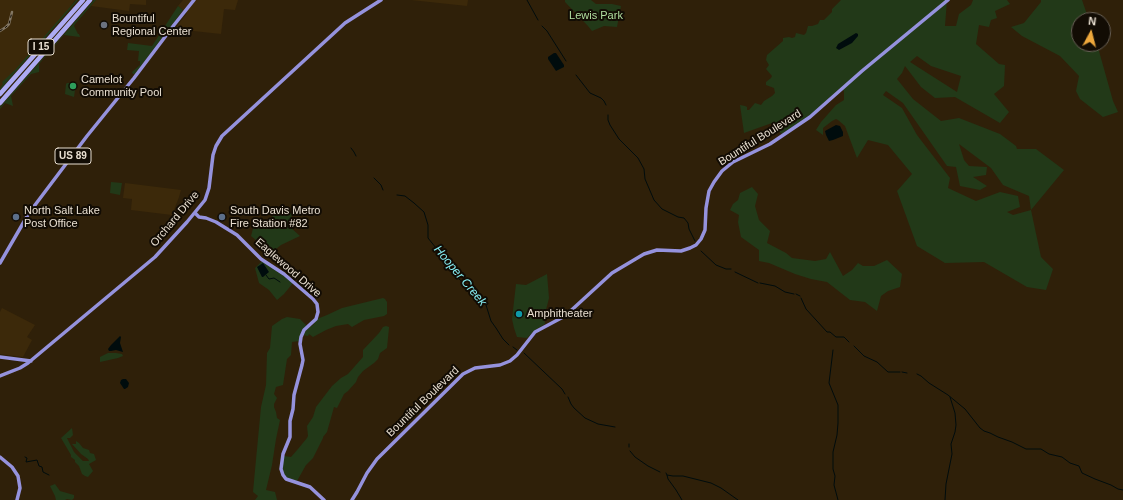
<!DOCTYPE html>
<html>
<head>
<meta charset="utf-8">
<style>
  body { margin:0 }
  #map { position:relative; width:1123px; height:500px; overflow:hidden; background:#2f2009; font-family:Helvetica,sans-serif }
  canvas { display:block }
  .north { position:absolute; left:1071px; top:12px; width:40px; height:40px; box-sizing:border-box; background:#120c04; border:1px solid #686056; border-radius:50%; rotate:7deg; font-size:11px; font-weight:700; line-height:16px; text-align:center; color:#e9dfd1 }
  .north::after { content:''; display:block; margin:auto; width:14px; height:18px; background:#eea83c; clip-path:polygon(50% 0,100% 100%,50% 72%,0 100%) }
</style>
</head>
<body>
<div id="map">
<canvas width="1123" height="500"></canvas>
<div class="north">N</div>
</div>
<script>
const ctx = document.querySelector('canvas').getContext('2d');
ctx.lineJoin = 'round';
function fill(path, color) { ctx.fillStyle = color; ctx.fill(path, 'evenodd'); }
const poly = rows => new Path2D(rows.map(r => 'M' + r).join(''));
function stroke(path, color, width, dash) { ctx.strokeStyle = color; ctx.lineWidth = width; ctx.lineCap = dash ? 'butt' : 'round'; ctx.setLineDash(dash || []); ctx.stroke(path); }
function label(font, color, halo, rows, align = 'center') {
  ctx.font = font + ' Helvetica,sans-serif'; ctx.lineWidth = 4; ctx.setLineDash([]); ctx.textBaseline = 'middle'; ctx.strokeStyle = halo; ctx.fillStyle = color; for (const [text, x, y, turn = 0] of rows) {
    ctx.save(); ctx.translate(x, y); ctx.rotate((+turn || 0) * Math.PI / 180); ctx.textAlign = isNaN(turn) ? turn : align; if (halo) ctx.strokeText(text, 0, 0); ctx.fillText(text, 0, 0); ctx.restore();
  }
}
const built = poly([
  [0,0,75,0,64,16,0,89],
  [96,0,146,0,146,5,130,4,129,11,91,6],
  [183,0,238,0,235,10,224,9,221,34,175,29,187,13,178,6],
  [411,0,468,0,467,6],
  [125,183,181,190,179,197,172,215,131,210,132,199,123,198],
  [2,308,35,325,27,337,32,340,23,357,0,354,0,312]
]);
const green = poly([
  [76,0,78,0,0,90,0,88,3,84,2,82,15,70],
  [94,0,96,0,75,24,74,26,78,34,79,34,80,37,64,35,39,64,39,72,31,74,11,96,13,106,5,103,0,109,0,107],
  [565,0,591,0,596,4,612,4,621,6,617,27,604,26,592,31,588,26,565,2],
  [841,0,947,0,945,26,956,26,959,14,971,5,973,0,1007,0,1010,4,995,11,997,18,991,20,989,27,979,25,976,44,999,64,1005,65,1004,86,994,94,1009,112,1000,123,955,97,935,98,921,87,905,66,902,73,897,79,913,99,941,121,959,118,1000,134,1016,146,1017,149,1036,149,1064,170,1031,210,1041,257,1053,269,1046,290,1027,287,984,262,945,263,917,246,897,191,912,174,888,145,868,140,857,158,845,126,838,120,836,119,832,121,823,128,823,135,816,130,821,122,836,105,844,100,844,91,840,88,813,113,782,134,777,129,774,127,772,123,744,133,740,105,745,106,747,107,747,110,749,110,755,103,761,105,764,101,772,96,775,93,774,88,766,85,766,82,771,78,772,76,766,69,769,65,766,60,767,55,783,41,783,38,789,37,792,38,795,37,796,33,804,35,806,33,808,26,812,26,818,24,820,20,824,20,832,12,832,9],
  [917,56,931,66,961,76,957,92,910,62],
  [886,91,903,103,947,166,956,167,960,186,980,190,987,186,973,177,986,175,987,167,969,166,964,160,959,144,991,168,1003,185,1029,196,1031,210,1013,215,1007,212,1020,207,1018,196,1000,192,976,201,948,188,950,178,917,135,902,108,883,95],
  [1041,0,1082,0,1089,20,1079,20,1079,44,1097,44,1113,101,1118,112,1103,117,1080,99,1076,91,1079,76,1060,56,1022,36,1011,27,1024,23,1041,2],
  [178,6,183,10,135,74,133,74,132,72,140,65,140,61,138,61,139,51,127,50,128,43,152,46],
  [67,83,69,83,70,84,76,83,74,97,65,94,66,84],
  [111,182,122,183,120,195,110,193],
  [752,187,758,194,755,206,759,220,770,231,767,243,786,253,792,258,815,261,826,259,830,252,843,276,852,270,858,263,863,266,874,266,887,260,902,274,900,287,888,291,881,296,877,311,865,302,850,300,827,282,811,279,795,274,769,263,759,261,759,250,741,237,738,222,739,215,730,210,733,204,738,200,740,193],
  [280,212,292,213,290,227,300,236,281,245,271,253,251,236,254,225,271,226,273,213],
  [262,261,280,271,293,283,284,294,277,300,269,290,259,283,255,268],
  [547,274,549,298,547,306,544,316,545,324,535,330,527,338,517,337,514,328,512,319,516,284,526,285],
  [383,298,385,299,387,302,387,314,384,316,364,320,352,327,348,324,336,326,326,330,313,337,309,334,308,336,303,335,307,329,313,325,317,319,327,315,342,308],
  [287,317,300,319,307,326,299,341,292,342,291,355,287,359,283,385,276,387,274,394,277,398,274,404,274,407,276,412,277,418,280,420,276,439,272,465,266,490,275,492,277,500,255,500,258,496,253,492,255,470,261,407,266,385,267,353,270,348,272,326,282,319],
  [386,326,389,327,389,328,387,348,380,353,378,359,374,363,363,371,358,377,356,382,348,391,344,394,337,408,334,407,327,432,323,437,323,438,313,458,306,465,297,481,290,479,285,477,282,469,284,456,291,457,298,449,307,438,308,436,307,426,313,417,316,407,332,386,341,378,348,374,363,357,363,350,379,333,383,327],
  [108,353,116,353,122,354,123,356,118,358,100,362,100,357],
  [72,428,73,435,70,438,67,438,74,452,83,461,89,461,88,459,81,454,72,444,76,444,76,441,79,443,83,448,89,450,90,453,94,454,96,460,89,464,93,471,88,477,85,476,82,474,79,466,75,462,75,460,71,457,71,455,61,438],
  [55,484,60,491,74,495,74,498,72,500,67,499,65,500,56,500,55,496,50,486]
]);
const water = poly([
  [856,33,858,34,858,36,852,43,839,50,836,48,838,44],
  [554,53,556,53,564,65,564,67,556,71,548,59,548,57],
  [836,125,840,126,843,132,843,136,833,140,829,141,826,135,825,131],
  [263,263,269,272,263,277,262,277,257,267],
  [120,336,121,337,120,343,123,352,116,350,111,351,109,351,108,349,111,345],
  [123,379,126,379,129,383,128,387,125,389,124,389,120,383,121,380]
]);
const stream = poly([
  [527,0,538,20],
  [542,26,547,31,566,61],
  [576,75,590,93,601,98,604,101,606,105],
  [608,115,608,120,610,125,619,139,638,158,644,169,645,179,654,200,662,209,678,217,684,218,688,223,689,229,695,241],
  [351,148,354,152,356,156],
  [374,178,381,185,383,190],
  [397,195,405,196,414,203,424,212,428,225,428,238,436,248,439,255,451,266,457,277,486,305,491,321,496,328,503,339,509,345],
  [701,251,716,265,726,269,731,269],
  [735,272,758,283],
  [266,275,269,279,274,278,280,282],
  [760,283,775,286,785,292,794,294],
  [796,294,800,296],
  [801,298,806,309,827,332,830,332,836,337,844,337,849,342],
  [854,346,864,356,877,362,888,372,900,372],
  [513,347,517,350],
  [833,350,829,383,838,405,838,423,837,435,833,452,833,469,835,476,834,485,838,500],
  [524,353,562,389,565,394],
  [902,372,907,373],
  [917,374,921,376,929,383,948,395,965,409,980,428,984,431,990,433,998,437,1012,442,1026,449,1041,449,1049,454,1062,457,1070,463,1079,466,1082,473,1095,479,1111,485,1118,489,1123,490],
  [568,397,571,404,574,408,585,418,598,424,615,427],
  [629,444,629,447],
  [630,451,635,457,648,466,660,472],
  [25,457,27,458,26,462,37,460,39,466,42,467,43,472,49,475],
  [666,473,667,475,668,479,676,490,682,500],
  [667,475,673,476,683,476,711,483,721,488,738,500],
  [945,500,946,484,952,454,951,444,955,432,956,425,955,413,950,397]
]);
const major = poly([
  [195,213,199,217,206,218,216,222,237,235,261,259,284,274,313,299,317,304,318,312,316,319,304,330,301,337,300,344,303,360,302,365,294,395,293,409,290,421,290,437,283,454,281,469,283,475,286,479,310,487,324,500],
  [0,263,29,213,87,136,134,78,174,25,194,0],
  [0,357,31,361],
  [0,376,20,368,28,363,155,257,187,222,205,200,209,188,213,155,216,146,222,136,345,23,381,0],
  [0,457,12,467,18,476,20,488,17,500],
  [352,500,357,492,367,473,377,459,463,374,475,368,500,365,510,361,517,355,535,332,565,316,612,273,644,254,657,250,681,251,690,248,696,245,701,239,705,230,706,208,709,191,714,182,722,171,733,162,770,144,810,117,862,71,948,0]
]);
const highway = poly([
  [0,94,83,0],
  [0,103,90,0]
]);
const rail = poly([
  [0,31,6,27,9,24,12,12]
]);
const markers = [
  [104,25,4,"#6b7280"],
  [73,86,4,"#2e9e5b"],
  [16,217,4,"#5c6f8a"],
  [222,217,4,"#5c6f8a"],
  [519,314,4,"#0f9aa8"]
];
const shields = [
  [41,47,26],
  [73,156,36]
];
const shieldNames = [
  ["I 15",41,47],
  ["US 89",73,156]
];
const parkNames = [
  ["Lewis Park",596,16]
];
const poiNames = [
  ["Bountiful",112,19],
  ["Regional Center",112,32],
  ["Camelot",81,80],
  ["Community Pool",81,93],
  ["North Salt Lake",24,211],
  ["Post Office",24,224],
  ["South Davis Metro",230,211],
  ["Fire Station #82",230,224],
  ["Amphitheater",527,314]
];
const streetNames = [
  ["Bountiful Boulevard",760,138,-32],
  ["Orchard Drive",175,219,-50],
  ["Eaglewood Drive",288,268,41],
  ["Bountiful Boulevard",423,402,-44]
];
const waterNames = [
  ["Hooper Creek",460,276,50]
];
fill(built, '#3c290a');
fill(green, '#223918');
fill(water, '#000c0d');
stroke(stream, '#000c0d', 1);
stroke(major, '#9592dd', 3.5);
stroke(highway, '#adabf3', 4.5);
stroke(rail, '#837764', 2.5);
stroke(rail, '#120c04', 1, [3]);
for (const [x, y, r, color] of markers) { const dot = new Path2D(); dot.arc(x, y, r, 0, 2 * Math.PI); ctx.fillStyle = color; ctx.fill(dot); stroke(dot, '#120c04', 1.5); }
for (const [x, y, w] of shields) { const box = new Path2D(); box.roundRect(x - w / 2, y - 8, w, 16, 3); ctx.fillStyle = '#120c04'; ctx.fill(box); stroke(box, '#e9dfd1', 1); }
label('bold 10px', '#e9dfd1', null, shieldNames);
label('11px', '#b1dfa0', '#120c04', parkNames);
label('11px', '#e9dfd1', '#120c04', poiNames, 'left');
label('11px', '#e9dfd1', '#120c04', streetNames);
label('italic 12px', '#86eff4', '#120c04', waterNames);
</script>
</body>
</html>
